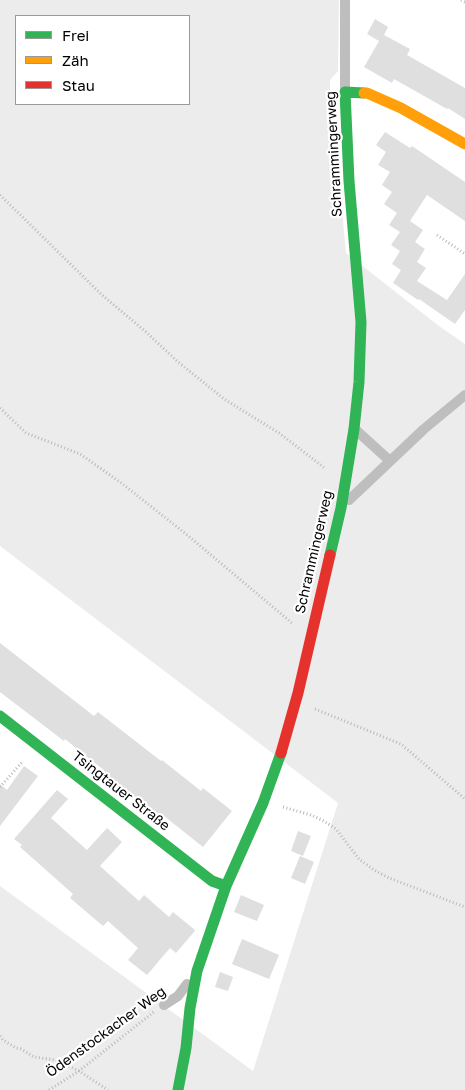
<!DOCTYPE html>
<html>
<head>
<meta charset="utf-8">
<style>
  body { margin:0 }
  #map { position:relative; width:465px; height:1090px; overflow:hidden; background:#fff; font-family:"Golos Text",sans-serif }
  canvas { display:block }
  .legend { position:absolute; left:15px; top:15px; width:175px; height:90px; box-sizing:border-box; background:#fff; border:1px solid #999; margin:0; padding:6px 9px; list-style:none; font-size:15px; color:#000 }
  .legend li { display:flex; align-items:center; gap:10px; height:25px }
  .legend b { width:25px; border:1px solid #999 }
</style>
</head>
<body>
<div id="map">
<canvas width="465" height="1090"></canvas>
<ul class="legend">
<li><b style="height:6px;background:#30b455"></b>Frei</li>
<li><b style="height:6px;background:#ff9f0a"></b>Zäh</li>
<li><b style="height:6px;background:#e5322d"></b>Stau</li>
</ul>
</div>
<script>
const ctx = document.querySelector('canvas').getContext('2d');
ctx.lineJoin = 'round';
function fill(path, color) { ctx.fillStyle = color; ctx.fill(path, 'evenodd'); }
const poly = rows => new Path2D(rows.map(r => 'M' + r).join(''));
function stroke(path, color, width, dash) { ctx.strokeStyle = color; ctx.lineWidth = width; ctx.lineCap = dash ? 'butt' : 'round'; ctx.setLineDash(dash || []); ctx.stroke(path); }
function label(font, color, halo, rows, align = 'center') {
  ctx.font = font + ' "Golos Text",sans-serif'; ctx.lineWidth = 4.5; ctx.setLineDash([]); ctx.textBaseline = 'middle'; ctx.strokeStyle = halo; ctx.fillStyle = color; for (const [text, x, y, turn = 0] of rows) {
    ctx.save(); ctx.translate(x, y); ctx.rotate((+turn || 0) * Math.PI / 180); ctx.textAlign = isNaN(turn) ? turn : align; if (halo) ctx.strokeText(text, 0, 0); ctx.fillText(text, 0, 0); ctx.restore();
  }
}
const green = poly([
  [0,0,339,0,338,71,330,80,330,150,337,155,346,253,439,326,465,344,465,1090,0,1090,0,886,253,1071,338,803,0,546],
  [16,16,189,16,189,104,16,104]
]);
const building = poly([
  [375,19,388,27,384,35,410,49,407,55,465,88,465,119,448,108,447,109,394,79,392,83,364,67,379,41,367,34],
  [385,132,410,148,412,146,465,182,465,221,427,195,410,221,423,230,415,242,425,249,417,262,426,268,417,281,447,300,465,274,465,310,455,324,419,299,418,300,393,283,401,270,392,264,400,251,391,245,400,232,389,225,397,213,384,204,392,192,382,185,390,172,378,165,386,152,376,145],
  [0,643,94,716,98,712,161,761,162,760,201,791,203,788,232,811,203,847,164,816,162,818,127,791,103,772,104,770,82,753,65,739,64,741,0,692],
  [24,766,38,776,0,826,0,784,7,790],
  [57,790,68,799,51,818,87,850,107,828,122,842,100,866,139,901,144,895,169,917,173,912,195,930,194,932,176,953,170,948,147,975,128,960,138,948,108,921,103,926,70,898,73,894,20,847,22,845,14,839],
  [298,831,311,836,303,856,291,851],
  [300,856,314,862,305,884,291,878],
  [241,895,264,905,257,921,234,912],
  [242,939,279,955,269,979,232,964],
  [220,972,233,977,228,991,215,987]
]);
const path = poly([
  [461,0,465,2],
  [0,195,102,295,146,332,177,361,224,399,279,433,326,469],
  [437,235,465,254],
  [0,408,26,433,80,454,120,482,186,534,293,624],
  [315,709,401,744,465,799],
  [0,787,23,761],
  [283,807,311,815,324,821,336,829,359,859,374,870,389,878,465,907],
  [0,1036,3,1040,16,1048,21,1049,34,1057,56,1060,79,1071,108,1090],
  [49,1090,79,1071,155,1011]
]);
const lane = poly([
  [345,0,345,91],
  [357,431,390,461],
  [349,500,424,429,465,395],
  [164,1005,178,996,187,984]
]);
const fast = poly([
  [330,555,341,508,354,429,359,382,361,322,349,181,345,92,364,93],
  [0,716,212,881,226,886],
  [178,1090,186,1048,190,1008,197,971,226,886,263,803,281,753]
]);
const slow = poly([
  [364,93,367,93,401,108,465,144]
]);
const jam = poly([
  [281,753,298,693,330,555]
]);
const streetNames = [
  ["Schrammingerweg",334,154,-93],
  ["Schrammingerweg",314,552,-77],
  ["Tsingtauer Straße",121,791,38],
  ["Ödenstockacher Weg",106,1032,-36]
];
fill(green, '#ececec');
fill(building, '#dfdfdf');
stroke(path, '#b9b9b9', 3, [1, 2.5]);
stroke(lane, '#bebebe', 10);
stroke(fast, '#30b455', 11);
stroke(slow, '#ff9f0a', 11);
stroke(jam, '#e5322d', 11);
label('14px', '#000', '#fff', streetNames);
</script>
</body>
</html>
